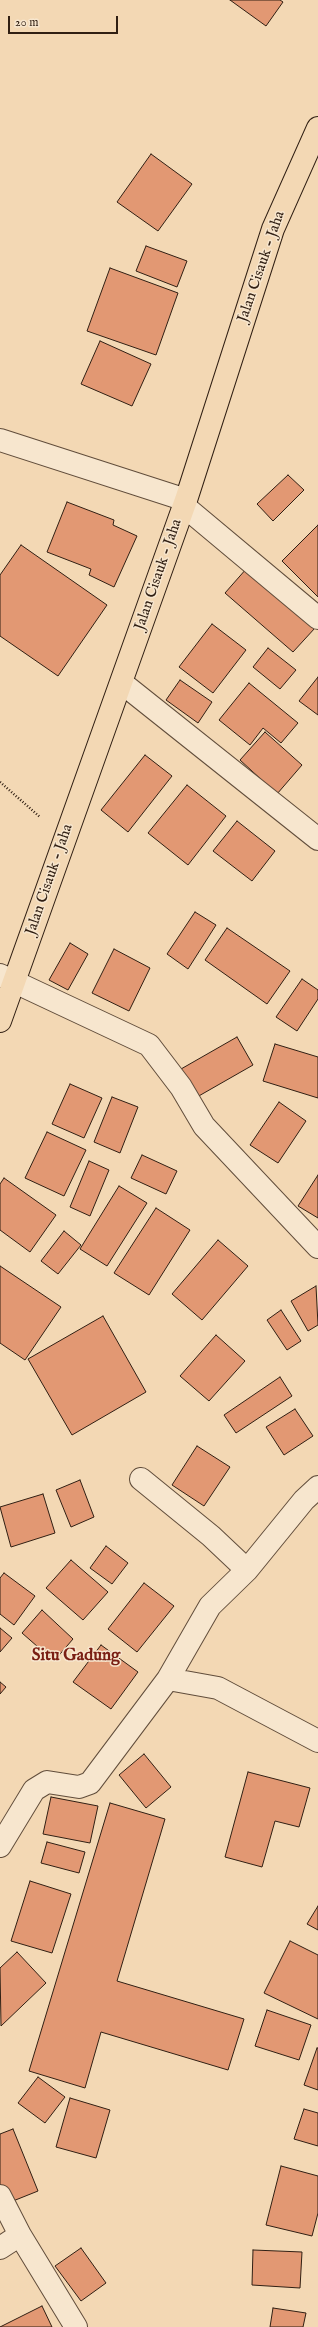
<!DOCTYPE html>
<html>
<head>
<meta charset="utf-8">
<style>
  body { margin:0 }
  #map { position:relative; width:318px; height:2327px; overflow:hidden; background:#f3d8b4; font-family:"IM FELL English",serif }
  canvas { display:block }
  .scale { position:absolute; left:8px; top:16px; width:110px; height:18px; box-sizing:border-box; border:2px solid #301f13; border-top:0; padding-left:5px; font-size:12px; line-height:14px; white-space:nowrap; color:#301f13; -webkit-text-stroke:3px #f7e6ce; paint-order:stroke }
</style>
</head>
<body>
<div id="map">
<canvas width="318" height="2327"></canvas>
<div class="scale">20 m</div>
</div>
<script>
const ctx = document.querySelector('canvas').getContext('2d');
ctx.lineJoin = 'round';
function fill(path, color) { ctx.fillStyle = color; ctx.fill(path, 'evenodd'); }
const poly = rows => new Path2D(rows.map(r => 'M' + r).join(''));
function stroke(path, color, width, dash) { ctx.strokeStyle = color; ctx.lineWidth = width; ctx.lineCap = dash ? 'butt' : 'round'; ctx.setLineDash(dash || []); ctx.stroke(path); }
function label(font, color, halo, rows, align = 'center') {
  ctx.font = font + ' "IM FELL English",serif'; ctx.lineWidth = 3; ctx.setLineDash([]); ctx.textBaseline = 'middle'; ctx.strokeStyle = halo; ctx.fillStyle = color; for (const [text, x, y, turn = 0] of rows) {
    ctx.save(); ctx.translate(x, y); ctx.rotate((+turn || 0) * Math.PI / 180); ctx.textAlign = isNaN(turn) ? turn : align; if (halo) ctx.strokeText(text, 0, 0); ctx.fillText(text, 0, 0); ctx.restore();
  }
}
const building = poly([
  [230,0,280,0,283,2,266,26,230,0],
  [151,154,192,184,158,231,117,202,151,154],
  [146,246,187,261,177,287,136,271,146,246],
  [110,268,178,293,156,355,87,331,110,268],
  [100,341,151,364,132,406,81,384,100,341],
  [288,475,304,490,273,521,257,504,288,475],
  [67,502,114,520,113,525,137,536,114,587,89,575,91,569,47,552,67,502],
  [318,525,318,597,282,561,318,525],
  [21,545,107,605,58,676,0,636,0,575,21,545],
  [247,568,315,628,293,652,225,593,247,568],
  [212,624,246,650,213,693,179,667,212,624],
  [268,648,296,670,280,689,253,667,268,648],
  [318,677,318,715,299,701,318,677],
  [180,680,212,702,198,723,166,700,180,680],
  [249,683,298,723,281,743,263,728,250,745,219,720,249,683],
  [265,732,302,765,277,794,240,760,265,732],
  [145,755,172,776,128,832,101,810,145,755],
  [187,785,226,816,188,865,148,833,187,785],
  [237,821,275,851,252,881,213,851,237,821],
  [195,912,216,925,188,969,167,954,195,912],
  [227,928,290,971,267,1004,205,960,227,928],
  [70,943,88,954,68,990,49,980,70,943],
  [114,949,150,968,129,1011,92,993,114,949],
  [302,979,318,990,318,999,297,1031,276,1017,302,979],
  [237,1037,253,1065,197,1097,181,1069,237,1037],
  [275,1044,318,1057,318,1098,263,1081,275,1044],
  [70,1084,102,1098,84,1138,52,1124,70,1084],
  [112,1097,138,1107,120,1153,94,1142,112,1097],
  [279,1102,306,1121,278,1163,250,1145,279,1102],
  [47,1132,86,1150,64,1196,25,1178,47,1132],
  [142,1155,177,1171,166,1194,131,1178,142,1155],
  [89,1161,109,1170,90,1216,70,1207,89,1161],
  [318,1175,318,1218,298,1206,318,1175],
  [4,1178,56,1215,30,1252,0,1230,0,1184,4,1178],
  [119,1186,147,1203,107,1266,80,1249,119,1186],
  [156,1208,190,1230,149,1295,114,1273,156,1208],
  [64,1231,81,1245,58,1274,41,1261,64,1231],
  [218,1240,248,1266,202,1320,172,1294,218,1240],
  [0,1266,61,1307,25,1360,0,1343,0,1266],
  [316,1286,318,1325,308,1331,291,1301,316,1286],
  [281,1310,301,1341,287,1350,267,1320,281,1310],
  [103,1316,146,1392,72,1435,28,1359,103,1316],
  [216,1335,245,1361,209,1401,180,1376,216,1335],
  [280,1377,292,1396,236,1433,224,1415,280,1377],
  [295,1409,313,1436,284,1455,266,1427,295,1409],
  [197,1446,230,1467,204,1506,172,1485,197,1446],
  [80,1480,94,1517,71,1527,56,1490,80,1480],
  [43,1494,55,1533,11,1547,0,1507,43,1494],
  [106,1546,128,1563,112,1584,90,1568,106,1546],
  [71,1560,108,1592,83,1620,46,1588,71,1560],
  [4,1573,35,1596,14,1625,0,1614,0,1578,4,1573],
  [144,1583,174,1606,137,1652,108,1629,144,1583],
  [42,1610,73,1639,54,1661,22,1633,42,1610],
  [0,1628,12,1638,0,1652,0,1628],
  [101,1645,138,1672,111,1709,73,1682,101,1645],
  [0,1682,6,1687,0,1694,0,1682],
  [144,1754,171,1787,146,1808,119,1775,144,1754],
  [248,1772,310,1788,299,1827,275,1821,262,1867,225,1857,248,1772],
  [51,1797,98,1806,90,1843,43,1834,51,1797],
  [110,1803,165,1819,117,1981,244,2019,228,2070,101,2032,85,2088,29,2071,110,1803],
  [47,1842,85,1852,79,1873,41,1863,47,1842],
  [30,1881,71,1894,52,1953,11,1941,30,1881],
  [318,1906,318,1930,307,1924,318,1906],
  [290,1941,318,1955,318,2019,264,1993,290,1941],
  [17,1952,46,1983,1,2026,0,1968,17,1952],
  [267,2010,311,2025,299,2060,255,2046,267,2010],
  [317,2048,318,2048,318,2090,304,2085,317,2048],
  [38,2077,65,2097,45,2123,18,2103,38,2077],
  [70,2098,110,2110,96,2158,56,2147,70,2098],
  [304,2109,318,2113,318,2146,294,2139,304,2109],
  [13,2129,38,2191,8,2203,0,2184,0,2134,13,2129],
  [281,2166,318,2176,318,2213,312,2236,266,2225,281,2166],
  [81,2248,106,2283,81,2301,55,2266,81,2248],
  [253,2250,302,2252,300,2288,252,2285,253,2250],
  [42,2306,52,2327,0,2327,42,2306],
  [273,2308,306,2313,303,2327,270,2327,273,2308]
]);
const path = poly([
  [0,782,40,817]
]);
const minor = poly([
  [0,440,186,500],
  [184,506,318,618],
  [122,683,318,839],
  [0,975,149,1045,181,1087,204,1126,318,1247],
  [141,1479,211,1536,247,1570],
  [318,1487,304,1500,247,1570,210,1606,168,1679,218,1688,318,1741],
  [0,1846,34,1790,47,1782,79,1787,90,1783,168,1679],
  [0,2196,20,2235,0,2248],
  [20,2235,76,2327]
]);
const major = poly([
  [0,1021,186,500,273,229,318,128]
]);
const streetNames = [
  ["Jalan Cisauk - Jaha",262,267,-71],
  ["Jalan Cisauk - Jaha",159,575,-71],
  ["Jalan Cisauk - Jaha",50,880,-71]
];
const quarterNames = [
  ["Situ Gadung",76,1657]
];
fill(building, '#e29873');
stroke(building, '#301f13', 1);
stroke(minor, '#614d3b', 24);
stroke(major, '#301f13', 24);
stroke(path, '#301f13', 2.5, [1, 2]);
stroke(minor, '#f7e6ce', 22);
stroke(major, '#f3d8b4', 22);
label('15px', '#301f13', '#f7e6ce', streetNames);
label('bold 17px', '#7a1f14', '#f7e6ce', quarterNames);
</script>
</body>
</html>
